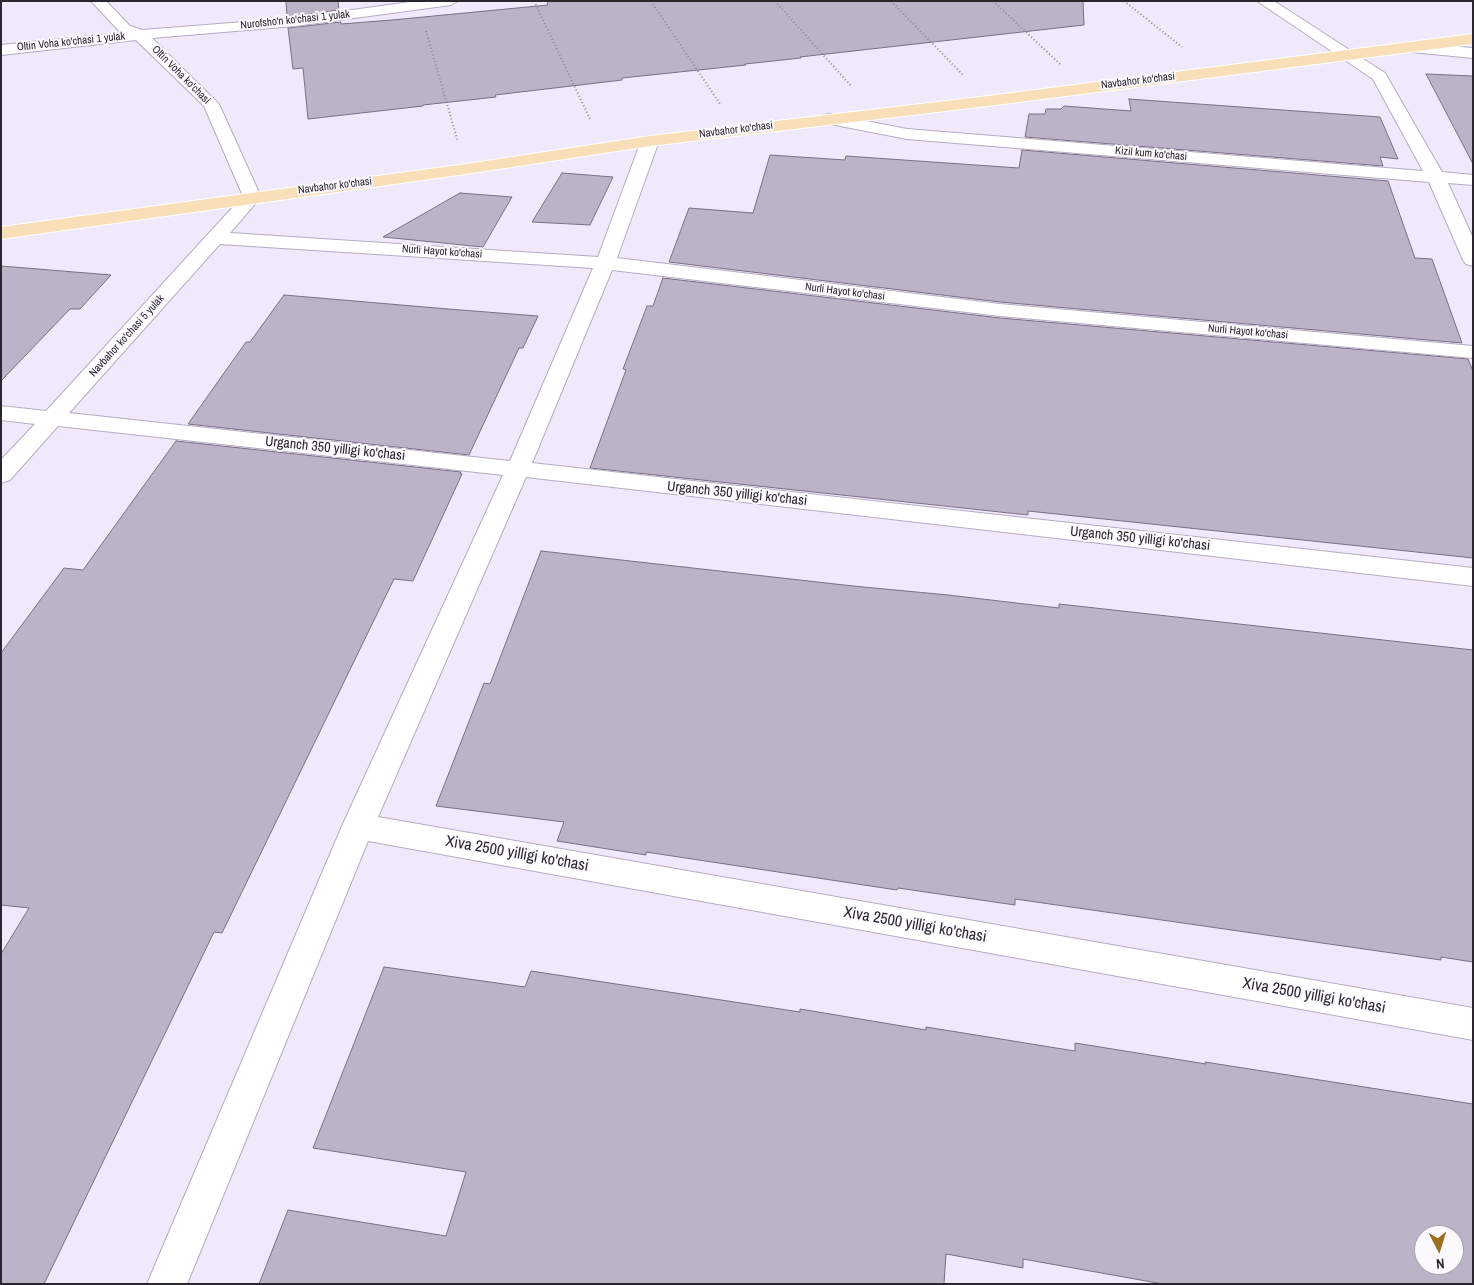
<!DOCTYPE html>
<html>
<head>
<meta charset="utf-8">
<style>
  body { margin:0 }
  #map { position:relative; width:1474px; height:1285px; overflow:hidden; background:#f0e9fc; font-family:"Archivo Narrow",sans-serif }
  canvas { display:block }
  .frame { position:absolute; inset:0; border:2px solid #29262f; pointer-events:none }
  .north { position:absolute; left:1414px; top:1225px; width:50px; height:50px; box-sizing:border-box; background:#fbf9fe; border:1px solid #a7a5ab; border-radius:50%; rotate:175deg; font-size:14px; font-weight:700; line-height:20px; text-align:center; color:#29262f }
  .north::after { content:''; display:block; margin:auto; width:18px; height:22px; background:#9c6e1f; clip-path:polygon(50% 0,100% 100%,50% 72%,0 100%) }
</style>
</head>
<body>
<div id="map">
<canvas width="1474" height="1285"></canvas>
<div class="frame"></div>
<div class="north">N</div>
</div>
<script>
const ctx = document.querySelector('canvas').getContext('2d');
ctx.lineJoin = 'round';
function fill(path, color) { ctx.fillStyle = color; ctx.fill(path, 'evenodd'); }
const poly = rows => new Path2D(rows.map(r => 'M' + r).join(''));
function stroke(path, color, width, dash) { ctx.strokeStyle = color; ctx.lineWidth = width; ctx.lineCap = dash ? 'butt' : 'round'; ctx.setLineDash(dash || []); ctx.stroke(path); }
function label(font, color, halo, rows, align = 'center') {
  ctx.font = font + ' "Archivo Narrow",sans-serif'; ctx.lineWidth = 4; ctx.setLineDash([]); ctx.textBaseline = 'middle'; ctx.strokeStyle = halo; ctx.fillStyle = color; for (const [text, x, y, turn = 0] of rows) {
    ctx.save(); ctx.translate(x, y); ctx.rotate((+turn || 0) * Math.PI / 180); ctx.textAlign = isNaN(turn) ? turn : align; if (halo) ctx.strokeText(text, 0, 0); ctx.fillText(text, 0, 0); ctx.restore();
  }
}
const building = poly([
  [286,1,338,1,339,10,287,17,286,1],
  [547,1,1083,1,1084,25,800,57,801,58,745,64,746,65,622,78,622,80,495,95,496,97,423,105,423,106,308,119,303,68,293,69,288,28,341,22,341,24,392,20,548,5,547,1],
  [1426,74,1473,76,1473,164,1426,74],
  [1129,99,1380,117,1398,159,1380,157,1383,166,1025,137,1029,114,1045,114,1046,109,1061,109,1064,106,1131,111,1129,99],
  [1022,150,1388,181,1415,258,1432,259,1462,343,1000,302,669,262,689,208,753,213,770,155,845,160,846,156,1019,168,1022,150],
  [562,173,613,177,590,225,532,222,562,173],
  [460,193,512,197,483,247,383,237,460,193],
  [1,266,111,275,80,309,70,309,1,381,1,266],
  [663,278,1000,318,1468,359,1473,371,1473,558,1028,511,1028,515,590,468,626,370,623,369,647,306,653,306,663,278],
  [284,295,448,309,538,316,523,348,519,348,469,455,188,424,246,342,250,342,284,295],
  [176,441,461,472,460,474,462,474,413,581,394,579,222,933,214,932,44,1284,1,1284,1,954,29,908,1,905,1,653,64,568,83,570,176,441],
  [541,551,853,586,948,595,1059,608,1059,604,1473,650,1473,962,1441,957,1441,960,1015,899,1015,905,898,888,897,890,646,852,646,855,557,841,564,822,436,806,484,683,490,684,541,551],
  [384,967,525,987,531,971,800,1012,800,1009,926,1030,926,1027,1075,1051,1075,1043,1206,1064,1205,1062,1473,1104,1473,1284,1163,1284,1023,1259,1023,1268,946,1254,944,1284,259,1284,288,1210,446,1236,466,1172,313,1148,384,967],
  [1424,1235,1454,1235,1454,1265,1424,1265,1424,1235]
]);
const path = poly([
  [534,1,591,121],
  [651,1,720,104],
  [775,1,852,87],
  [891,1,964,76],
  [993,1,1060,64],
  [1124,1,1182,47],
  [426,31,458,142]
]);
const minor = poly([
  [91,1,106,1,130,26,142,30,295,18,417,1,458,1,451,5,295,26,152,38,219,104,261,197,230,233,598,257,641,141,644,137,650,136,656,137,659,141,617,258,1000,304,1473,346,1473,358,1000,316,612,270,532,463,1473,568,1473,586,526,477,378,817,1473,1008,1473,1040,368,841,187,1284,147,1284,342,826,503,475,58,426,10,480,1,483,1,460,35,424,1,420,1,406,46,411,243,196,204,106,136,40,1,55,1,45,121,33,91,1],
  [220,244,593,268,510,461,69,413,220,244],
  [1257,1,1274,1,1385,73,1442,172,1473,175,1473,185,1448,183,1473,238,1473,266,1466,264,1463,260,1429,182,907,139,830,124,824,123,822,119,824,115,830,114,907,129,1423,171,1373,79,1257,1],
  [1406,43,1473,48,1473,58,1401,51,1398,48,1401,45,1406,43]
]);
const major = poly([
  [1473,34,1473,44,988,106,650,146,466,174,1,239,1,227,466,164,650,136,988,96,1473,34]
]);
const farStreetnames = [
  ["Nurofsho'n ko'chasi 1 yulak",295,20,-6],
  ["Oltin Voha ko'chasi 1 yulak",71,42,-6],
  ["Oltin Voha ko'chasi",181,75,45],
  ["Navbahor ko'chasi",1138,81,-7],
  ["Navbahor ko'chasi",736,130,-7],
  ["Kizil kum ko'chasi",1151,154,5],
  ["Navbahor ko'chasi",335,186,-7],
  ["Nurli Hayot ko'chasi",442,252,4],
  ["Nurli Hayot ko'chasi",845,292,7],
  ["Nurli Hayot ko'chasi",1248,332,5],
  ["Navbahor ko'chasi 5 yulak",127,336,-48]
];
const streetNames = [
  ["Urganch 350 yilligi ko'chasi",335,449,6],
  ["Urganch 350 yilligi ko'chasi",737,494,6],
  ["Urganch 350 yilligi ko'chasi",1140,539,6]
];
const nearStreetnames = [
  ["Xiva 2500 yilligi ko'chasi",517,854,10],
  ["Xiva 2500 yilligi ko'chasi",915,925,10],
  ["Xiva 2500 yilligi ko'chasi",1314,996,10]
];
fill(building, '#bcb3c9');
stroke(building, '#787085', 1);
stroke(minor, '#b5acc3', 2);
stroke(major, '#fff', 2);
stroke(path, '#8d8896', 2, [1, 2.5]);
fill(minor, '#fff');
fill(major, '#f8dfb8');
label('11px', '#29262f', '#fbf9fe', farStreetnames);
label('14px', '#29262f', '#fbf9fe', streetNames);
label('16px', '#29262f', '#fbf9fe', nearStreetnames);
</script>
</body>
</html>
